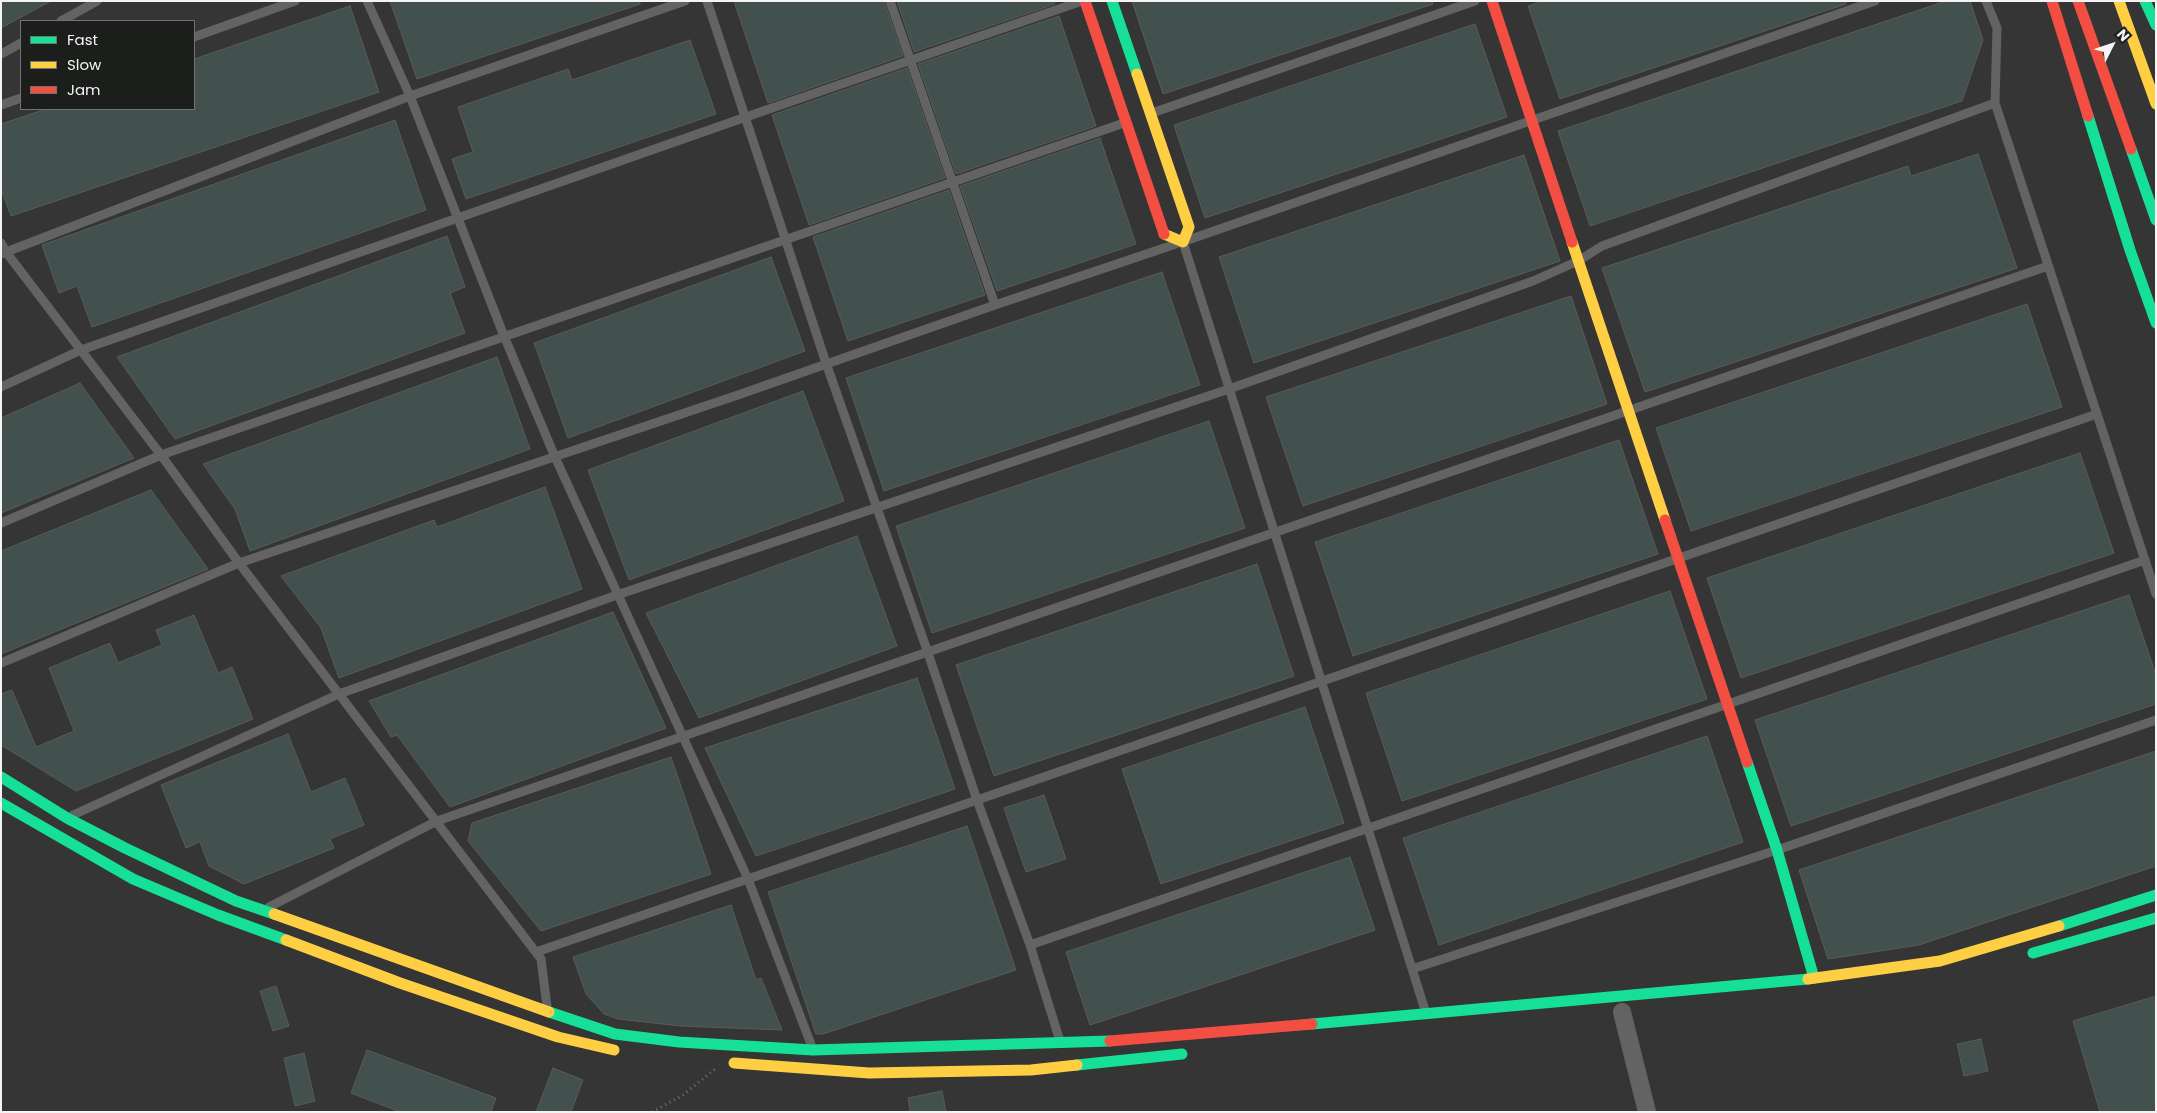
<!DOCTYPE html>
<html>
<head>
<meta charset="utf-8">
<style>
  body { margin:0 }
  #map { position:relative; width:2157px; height:1113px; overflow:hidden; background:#353535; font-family:Poppins,sans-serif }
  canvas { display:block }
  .frame { position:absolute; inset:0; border:2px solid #f3f4f3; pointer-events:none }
  .legend { position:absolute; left:20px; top:20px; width:175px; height:90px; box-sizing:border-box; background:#1c1e1c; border:1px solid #727472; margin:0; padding:6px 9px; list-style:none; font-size:15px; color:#f3f4f3 }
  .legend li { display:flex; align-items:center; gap:10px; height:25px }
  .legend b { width:25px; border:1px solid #727472 }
  .north { position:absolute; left:2087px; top:20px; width:50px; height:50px; -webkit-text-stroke:4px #1c1e1c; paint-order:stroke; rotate:49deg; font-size:14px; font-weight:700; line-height:20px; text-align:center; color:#f3f4f3 }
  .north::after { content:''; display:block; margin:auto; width:18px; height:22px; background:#f3f4f3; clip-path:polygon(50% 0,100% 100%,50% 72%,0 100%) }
</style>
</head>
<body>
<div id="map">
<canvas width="2157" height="1113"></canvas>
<div class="frame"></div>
<ul class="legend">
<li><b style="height:6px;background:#16e098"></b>Fast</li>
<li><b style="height:6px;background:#ffcf43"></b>Slow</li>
<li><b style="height:6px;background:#f24e42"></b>Jam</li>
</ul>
<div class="north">N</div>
</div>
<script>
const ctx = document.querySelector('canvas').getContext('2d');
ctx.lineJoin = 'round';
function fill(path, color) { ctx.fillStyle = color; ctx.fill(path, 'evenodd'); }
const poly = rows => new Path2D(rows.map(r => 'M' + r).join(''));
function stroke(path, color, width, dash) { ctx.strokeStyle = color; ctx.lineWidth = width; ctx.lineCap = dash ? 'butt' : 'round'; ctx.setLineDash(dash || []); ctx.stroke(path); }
const building = poly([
  [1,1,51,1,1,28,1,1],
  [390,1,640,1,640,4,417,79,390,1],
  [734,1,884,1,903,56,768,103,734,1],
  [897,1,1054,1,1055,4,914,52,897,1],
  [1132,1,1432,1,1433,4,1163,94,1132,1],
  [1543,1,1846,1,1846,4,1560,99,1528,6,1543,1],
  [1946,1,1970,1,1983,40,1962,101,1590,226,1558,131,1946,1],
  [350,6,379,92,11,216,1,189,1,124,46,109,194,109,194,59,350,6],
  [1059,16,1096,126,956,174,918,64,1059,16],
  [1475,24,1507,117,1205,218,1174,125,1475,24],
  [690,40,716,114,466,199,452,159,473,152,458,107,568,69,572,80,690,40],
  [907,68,945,178,809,225,772,115,907,68],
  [395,120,426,210,92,327,77,286,59,293,42,245,395,120],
  [1100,138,1136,244,997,291,960,186,1100,138],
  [1978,154,2017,268,1645,392,1602,268,1908,166,1911,176,1978,154],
  [1524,155,1560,261,1254,363,1219,257,1524,155],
  [949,190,985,295,848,341,813,237,949,190],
  [447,236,465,287,450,293,465,333,175,439,117,357,447,236],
  [771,257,805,351,568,438,534,343,771,257],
  [1162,272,1200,385,884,491,846,378,1162,272],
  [1571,296,1607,404,1303,506,1266,397,1571,296],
  [2027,304,2062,407,1691,531,1656,428,2027,304],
  [497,357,530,449,250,551,235,509,203,464,497,357],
  [80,383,134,458,1,513,1,418,80,383],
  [803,391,844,501,629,580,588,470,803,391],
  [1209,421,1245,528,932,633,896,526,1209,421],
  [1619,440,1658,554,1353,656,1315,542,1619,440],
  [2080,453,2114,553,1741,678,1707,578,2080,453],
  [545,487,582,589,339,678,321,628,281,576,434,520,437,527,545,487],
  [151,490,208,569,1,654,1,551,151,490],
  [857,536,897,646,699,718,646,613,857,536],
  [1257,564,1294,676,994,776,956,665,1257,564],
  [1670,591,1707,699,1402,801,1366,693,1670,591],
  [2129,595,2156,675,2156,704,1791,826,1755,720,2129,595],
  [613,612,666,728,450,807,397,735,391,737,369,701,613,612],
  [194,615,218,673,232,667,253,719,76,791,1,745,1,694,12,690,36,747,74,731,49,668,110,643,118,663,162,645,156,630,194,615],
  [917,678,955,789,756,856,705,748,917,678],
  [1305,707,1344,823,1161,884,1122,769,1305,707],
  [288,734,311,792,345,778,364,825,330,839,334,848,244,884,209,866,200,842,186,848,161,785,288,734],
  [1707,736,1743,842,1439,945,1403,838,1707,736],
  [2156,751,2156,866,1919,945,1828,959,1799,870,2156,751],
  [671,757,711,874,541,931,468,841,472,823,671,757],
  [1044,795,1066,859,1026,872,1004,808,1044,795],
  [967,826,1016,970,823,1034,816,1034,768,892,967,826],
  [1350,857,1375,930,1090,1025,1066,952,1350,857],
  [731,905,756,980,761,978,782,1030,680,1026,618,1019,604,1014,586,994,573,957,731,905],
  [276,986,289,1026,273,1031,260,991,276,986],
  [2156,996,2156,1112,2100,1112,2073,1021,2156,996],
  [1981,1039,1988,1071,1964,1076,1957,1044,1981,1039],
  [367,1050,496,1098,491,1112,400,1112,351,1093,367,1050],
  [304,1053,315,1101,295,1106,284,1058,304,1053],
  [553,1068,583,1080,571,1112,536,1112,553,1068],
  [942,1091,946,1112,910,1112,908,1098,942,1091]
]);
const path = poly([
  [652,1112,683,1095,715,1069]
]);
const lane = poly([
  [367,1,410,96,504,336,555,457,748,879,812,1047],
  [707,1,826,363,928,653,977,800,1030,945,1060,1041],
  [890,1,995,305],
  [1986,1,1997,28,1995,103,2156,594],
  [61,21,97,1],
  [194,37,295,1],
  [1,54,21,43],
  [1,105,21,98],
  [1152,113,1475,1],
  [1188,240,1875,1],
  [1183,242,1425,1010],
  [1,243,6,252,161,455,239,563,541,959,547,1006],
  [1,254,410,96,685,1],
  [1,387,81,350,746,117,1082,1],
  [1,523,161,455,1124,123],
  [1,663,239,563,738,395,995,305,1176,244],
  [73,815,339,694,617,595,1229,389,1533,281,1578,261,1602,246,1995,103],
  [269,907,437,821,2048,266],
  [1030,945,2145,560],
  [536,952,2097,414],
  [1412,969,1777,850,2156,720]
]);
const street = poly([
  [1622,1012,1647,1112]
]);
const fast = poly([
  [1112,1,1137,74],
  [2145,1,2156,25],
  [2088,116,2130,250,2156,323],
  [2131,149,2156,220],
  [1747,762,1777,850,1814,978],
  [1,777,67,818,125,848,236,901,274,914],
  [1,803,133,879,218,915,286,940],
  [2059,926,2156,895],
  [2033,953,2156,918],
  [549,1012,615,1034,679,1042,813,1050,1110,1041],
  [1312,1024,1808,979],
  [1077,1065,1182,1054]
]);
const slow = poly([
  [2119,1,2156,104],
  [1137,74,1189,227,1183,242,1164,234],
  [1572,242,1665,520],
  [274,914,549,1012],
  [286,940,400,983,558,1037,614,1050],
  [1808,979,1940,961,2059,926],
  [734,1063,869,1073,1031,1070,1077,1065]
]);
const jam = poly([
  [1085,1,1164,234],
  [1492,1,1572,242],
  [2052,1,2088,116],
  [2078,1,2131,149],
  [1665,520,1747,762],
  [1110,1041,1312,1024]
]);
fill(building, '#43514e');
stroke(building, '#595a59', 1);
stroke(path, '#717271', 3, [1, 4]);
stroke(lane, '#626362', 9);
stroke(street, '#626362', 18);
stroke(fast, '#16e098', 11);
stroke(slow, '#ffcf43', 11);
stroke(jam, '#f24e42', 11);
</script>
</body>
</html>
